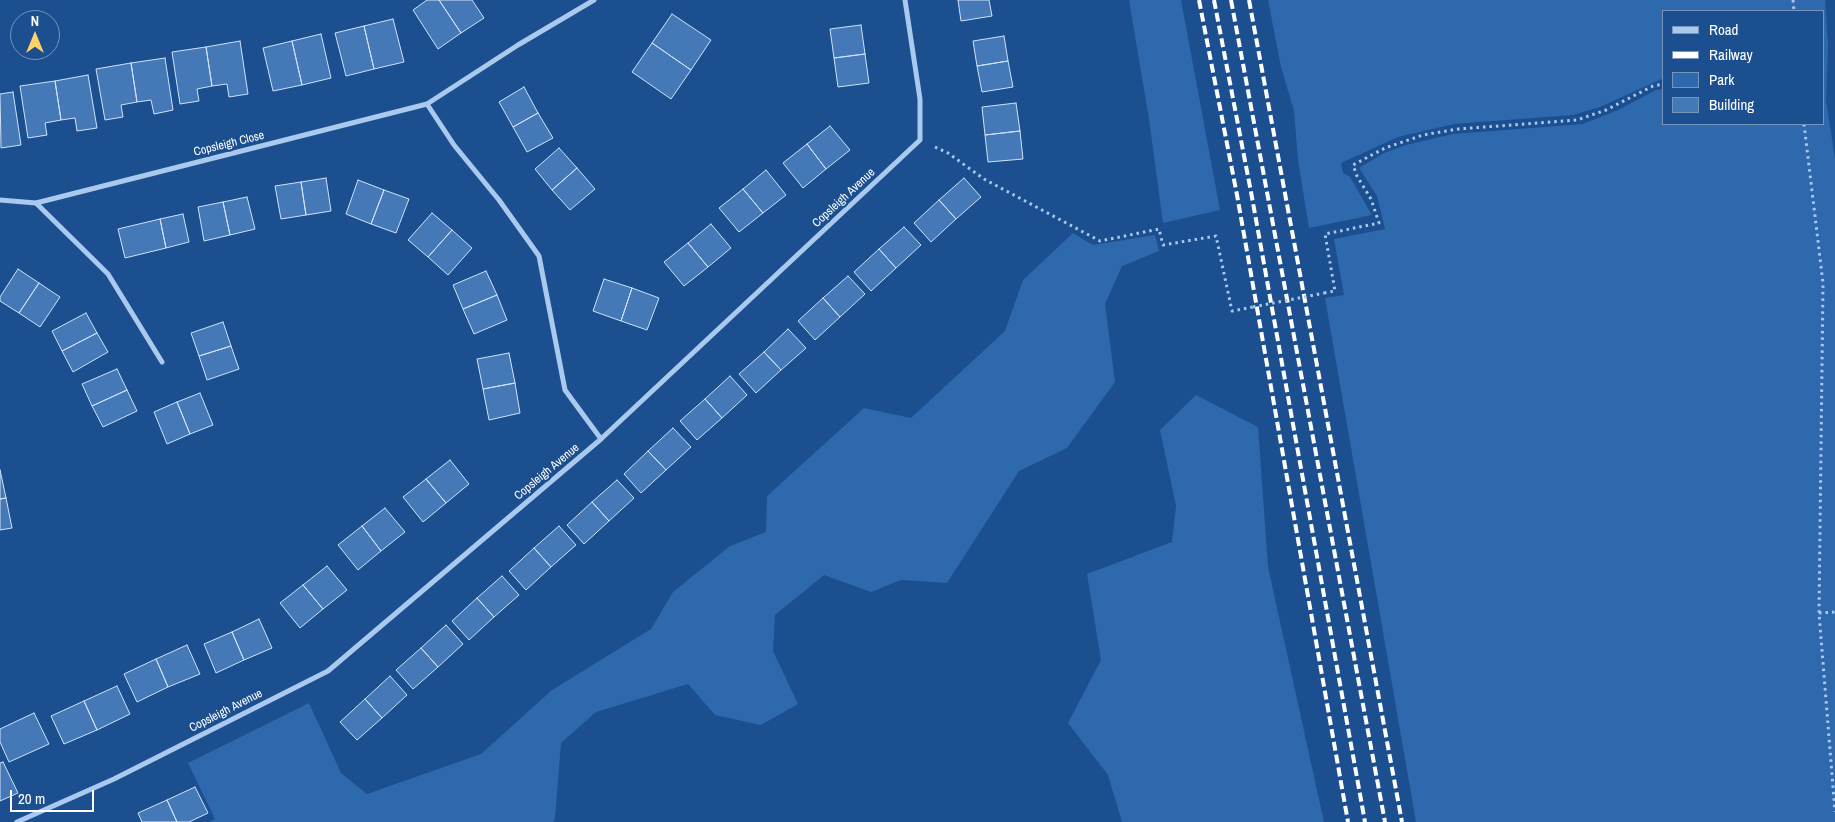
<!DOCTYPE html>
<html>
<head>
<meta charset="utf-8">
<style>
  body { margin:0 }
  #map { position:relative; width:1835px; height:822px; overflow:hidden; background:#1b4f8f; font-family:"Archivo Narrow",sans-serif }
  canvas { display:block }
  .legend { position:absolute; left:1662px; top:10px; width:162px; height:115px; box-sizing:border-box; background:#1b4f8f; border:1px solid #7695bc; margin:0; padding:6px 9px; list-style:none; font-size:15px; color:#fff }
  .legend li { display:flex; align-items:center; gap:10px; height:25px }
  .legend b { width:25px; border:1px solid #7695bc }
  .north { position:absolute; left:10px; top:10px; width:50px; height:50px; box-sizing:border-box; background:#1b4f8f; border:1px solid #7695bc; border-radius:50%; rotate:0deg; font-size:14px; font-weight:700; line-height:20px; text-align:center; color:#fff }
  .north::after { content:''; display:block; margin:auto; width:18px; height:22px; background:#ffd166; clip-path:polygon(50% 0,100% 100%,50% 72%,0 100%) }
  .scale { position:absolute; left:10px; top:790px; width:84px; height:22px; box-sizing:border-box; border:2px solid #fff; border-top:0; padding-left:6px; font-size:15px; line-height:18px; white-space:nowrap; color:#fff; -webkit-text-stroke:4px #1b4f8f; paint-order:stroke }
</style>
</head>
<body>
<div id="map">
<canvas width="1835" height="822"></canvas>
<ul class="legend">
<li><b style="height:6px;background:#a9c9ee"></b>Road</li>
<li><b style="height:6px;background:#fff"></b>Railway</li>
<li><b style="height:14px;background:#2e69ad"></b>Park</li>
<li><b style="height:14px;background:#4478b7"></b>Building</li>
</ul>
<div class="north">N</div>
<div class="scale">20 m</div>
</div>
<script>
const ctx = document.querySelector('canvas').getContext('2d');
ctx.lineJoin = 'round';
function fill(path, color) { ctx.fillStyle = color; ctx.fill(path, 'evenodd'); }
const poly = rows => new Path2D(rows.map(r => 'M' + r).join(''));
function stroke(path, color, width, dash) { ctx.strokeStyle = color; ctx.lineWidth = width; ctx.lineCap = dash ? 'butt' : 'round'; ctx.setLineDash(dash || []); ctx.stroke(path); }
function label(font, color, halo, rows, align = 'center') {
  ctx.font = font + ' "Archivo Narrow",sans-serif'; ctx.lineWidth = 4.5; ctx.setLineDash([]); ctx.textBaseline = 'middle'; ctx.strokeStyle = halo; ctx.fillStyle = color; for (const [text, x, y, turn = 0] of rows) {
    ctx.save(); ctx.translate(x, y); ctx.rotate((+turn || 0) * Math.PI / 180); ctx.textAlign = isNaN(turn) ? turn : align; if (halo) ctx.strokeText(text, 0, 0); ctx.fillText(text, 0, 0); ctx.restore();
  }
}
const green = poly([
  [1129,0,1181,0,1220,210,1163,223,1149,119],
  [1268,0,1825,0,1828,46,1826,100,1835,159,1835,822,1416,822,1325,298,1344,295,1334,239,1385,229,1377,196,1359,168,1384,153,1406,145,1453,134,1583,124,1618,110,1656,90,1664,89,1664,124,1824,124,1824,11,1664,11,1664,78,1600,107,1573,115,1454,124,1398,137,1341,163,1343,173,1350,177,1372,215,1309,228,1298,160,1294,111,1281,67],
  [1073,233,1093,245,1155,235,1159,251,1122,266,1105,304,1115,382,1067,448,1019,471,947,583,901,580,871,592,824,575,775,615,773,651,798,704,761,725,715,715,688,684,596,712,561,743,555,819,553,822,209,822,215,819,188,763,309,703,341,773,367,794,481,754,552,690,651,629,673,592,730,546,766,532,767,496,864,408,911,418,1005,331,1023,280],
  [1196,395,1258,427,1268,567,1324,822,1122,822,1108,775,1068,723,1101,660,1087,574,1172,542,1176,506,1160,430]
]);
const building = poly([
  [427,0,439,0,461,33,438,49,413,10,427,0],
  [439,0,472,0,484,18,461,33,439,0],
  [958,0,989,0,992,16,961,21,958,0],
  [672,14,711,40,691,70,652,43,672,14],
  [393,19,404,62,374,69,364,26,393,19],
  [861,25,865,54,834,58,830,29,861,25],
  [364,26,374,69,346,76,335,33,364,26],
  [321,34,331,78,302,85,292,41,321,34],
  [1004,36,1008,61,977,66,973,41,1004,36],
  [240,41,248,94,229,97,227,84,212,86,206,47,240,41],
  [292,41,302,85,273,91,263,48,292,41],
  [652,43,691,70,671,99,632,72,652,43],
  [206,47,212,86,197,89,199,101,180,104,172,52,206,47],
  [865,54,869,83,838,87,834,58,865,54],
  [165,58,173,110,154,114,151,100,137,102,131,63,165,58],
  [1008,61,1013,87,982,92,977,66,1008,61],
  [131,63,137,102,121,105,123,117,105,120,96,69,131,63],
  [88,75,97,128,77,131,75,118,61,120,55,81,88,75],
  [55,81,61,120,45,123,47,135,28,138,20,86,55,81],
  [524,87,538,113,513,127,499,102,524,87],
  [13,92,21,145,1,148,0,94,13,92],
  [1016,103,1020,131,985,135,982,107,1016,103],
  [538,113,553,138,527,152,513,127,538,113],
  [830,126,850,150,826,169,807,144,830,126],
  [1020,131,1023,159,988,162,985,135,1020,131],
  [807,144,826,169,803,188,783,163,807,144],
  [559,148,577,168,552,190,535,169,559,148],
  [577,168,595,189,570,210,552,190,577,168],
  [766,170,786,195,763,213,743,189,766,170],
  [326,178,331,211,306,215,301,182,326,178],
  [964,178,981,197,956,219,939,200,964,178],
  [358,180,384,190,371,224,346,214,358,180],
  [301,182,306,215,281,219,275,186,301,182],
  [743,189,763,213,739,232,719,208,743,189],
  [384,190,409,199,396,233,371,224,384,190],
  [247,197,255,229,230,235,223,202,247,197],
  [939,200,956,219,931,242,914,223,939,200],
  [223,202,230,235,204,241,198,207,223,202],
  [432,213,452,230,428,257,408,240,432,213],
  [183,214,189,242,166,248,160,219,183,214],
  [160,219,166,248,125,258,118,229,160,219],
  [711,224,731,248,708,267,688,243,711,224],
  [904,227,921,245,896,268,879,249,904,227],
  [452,230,472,248,448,275,428,257,452,230],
  [688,243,708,267,684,286,664,262,688,243],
  [879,249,896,268,871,291,854,272,879,249],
  [18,269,39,283,19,313,0,301,0,297,18,269],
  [486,271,497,295,463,309,453,285,486,271],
  [848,276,865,294,840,317,823,298,848,276],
  [604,279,632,288,621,321,593,311,604,279],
  [39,283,60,297,40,327,19,313,39,283],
  [632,288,659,298,647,330,621,321,632,288],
  [497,295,507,320,474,334,463,309,497,295],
  [823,298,840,317,815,340,798,321,823,298],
  [86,313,97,333,62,351,52,331,86,313],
  [223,322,231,346,199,356,191,333,223,322],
  [788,329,806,348,781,370,764,352,788,329],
  [97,333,108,352,73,372,62,351,97,333],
  [231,346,239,369,207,380,199,356,231,346],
  [764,352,781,370,756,393,739,374,764,352],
  [509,353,515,383,483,389,477,359,509,353],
  [117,369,127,390,92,406,82,384,117,369],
  [730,376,747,395,722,418,705,399,730,376],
  [515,383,520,413,489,420,483,389,515,383],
  [127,390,137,411,103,427,92,406,127,390],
  [200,393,213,425,190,434,177,402,200,393],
  [705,399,722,418,697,440,680,421,705,399],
  [177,402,190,434,167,444,154,412,177,402],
  [673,428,691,447,666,470,648,451,673,428],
  [648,451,666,470,641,493,624,474,648,451],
  [450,460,469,484,446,503,426,479,450,460],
  [0,470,6,498,0,499,0,470],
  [426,479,446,503,423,522,403,497,426,479],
  [617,480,634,498,609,521,592,502,617,480],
  [6,498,12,528,0,530,0,499,6,498],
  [592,502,609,521,584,544,567,525,592,502],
  [385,508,405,532,381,551,362,526,385,508],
  [362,526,381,551,358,570,338,545,362,526],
  [559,526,576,545,551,567,534,548,559,526],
  [534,548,551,567,526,590,509,571,534,548],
  [327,566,347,590,323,609,303,585,327,566],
  [502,576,519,595,494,617,477,598,502,576],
  [303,585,323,609,300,628,280,603,303,585],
  [477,598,494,617,469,640,452,621,477,598],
  [259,619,272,648,244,660,232,632,259,619],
  [446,625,463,644,438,667,421,648,446,625],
  [232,632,244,660,216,673,204,644,232,632],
  [187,645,200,674,168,687,156,659,187,645],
  [421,648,438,667,413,689,396,670,421,648],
  [156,659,168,687,137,702,124,674,156,659],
  [390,676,407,695,382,718,365,699,390,676],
  [117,686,130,714,97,730,84,701,117,686],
  [365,699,382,718,357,740,340,722,365,699],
  [84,701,97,730,64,744,51,716,84,701],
  [34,713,49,744,9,762,0,742,0,729,34,713],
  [3,762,18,793,0,801,0,763,3,762],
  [195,787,208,813,189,822,177,822,167,800,195,787],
  [167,800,177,822,142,822,138,813,167,800]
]);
const path = poly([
  [1793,0,1794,11],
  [1804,124,1823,283,1819,613,1835,812],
  [935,147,948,153,984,179,1100,241,1159,229,1163,245,1216,236,1232,311,1253,307],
  [1324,293,1335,291,1325,234,1379,223,1371,199,1357,176,1353,165,1385,148,1423,135,1458,129,1577,120,1606,110,1653,86,1664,84],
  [1819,613,1835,612]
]);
const street = poly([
  [427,104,454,145,499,200,539,256,565,390,601,439],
  [0,200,36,203,427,104,518,45,594,0],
  [36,203,108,274,162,362],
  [17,822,114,779,328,671,601,439,920,140,920,99,905,0]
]);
const rail = poly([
  [1199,0,1237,195,1348,822],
  [1214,0,1251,192,1365,822],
  [1231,0,1385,822],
  [1249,0,1402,822]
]);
const pathBridge = poly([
  [1253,307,1324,293]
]);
const streetNames = [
  ["Copsleigh Close",229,144,-14],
  ["Copsleigh Avenue",844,198,-43],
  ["Copsleigh Avenue",547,472,-40],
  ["Copsleigh Avenue",226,711,-27]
];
fill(green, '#2e69ad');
fill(building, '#4478b7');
stroke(building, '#cfe3fa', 1);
stroke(path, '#a9c9ee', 3, [2.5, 4]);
stroke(street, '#a9c9ee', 5);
stroke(rail, '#fff', 4, [9, 4]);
stroke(pathBridge, '#a9c9ee', 3, [2.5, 4]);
label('12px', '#fff', '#1b4f8f', streetNames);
</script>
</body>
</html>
